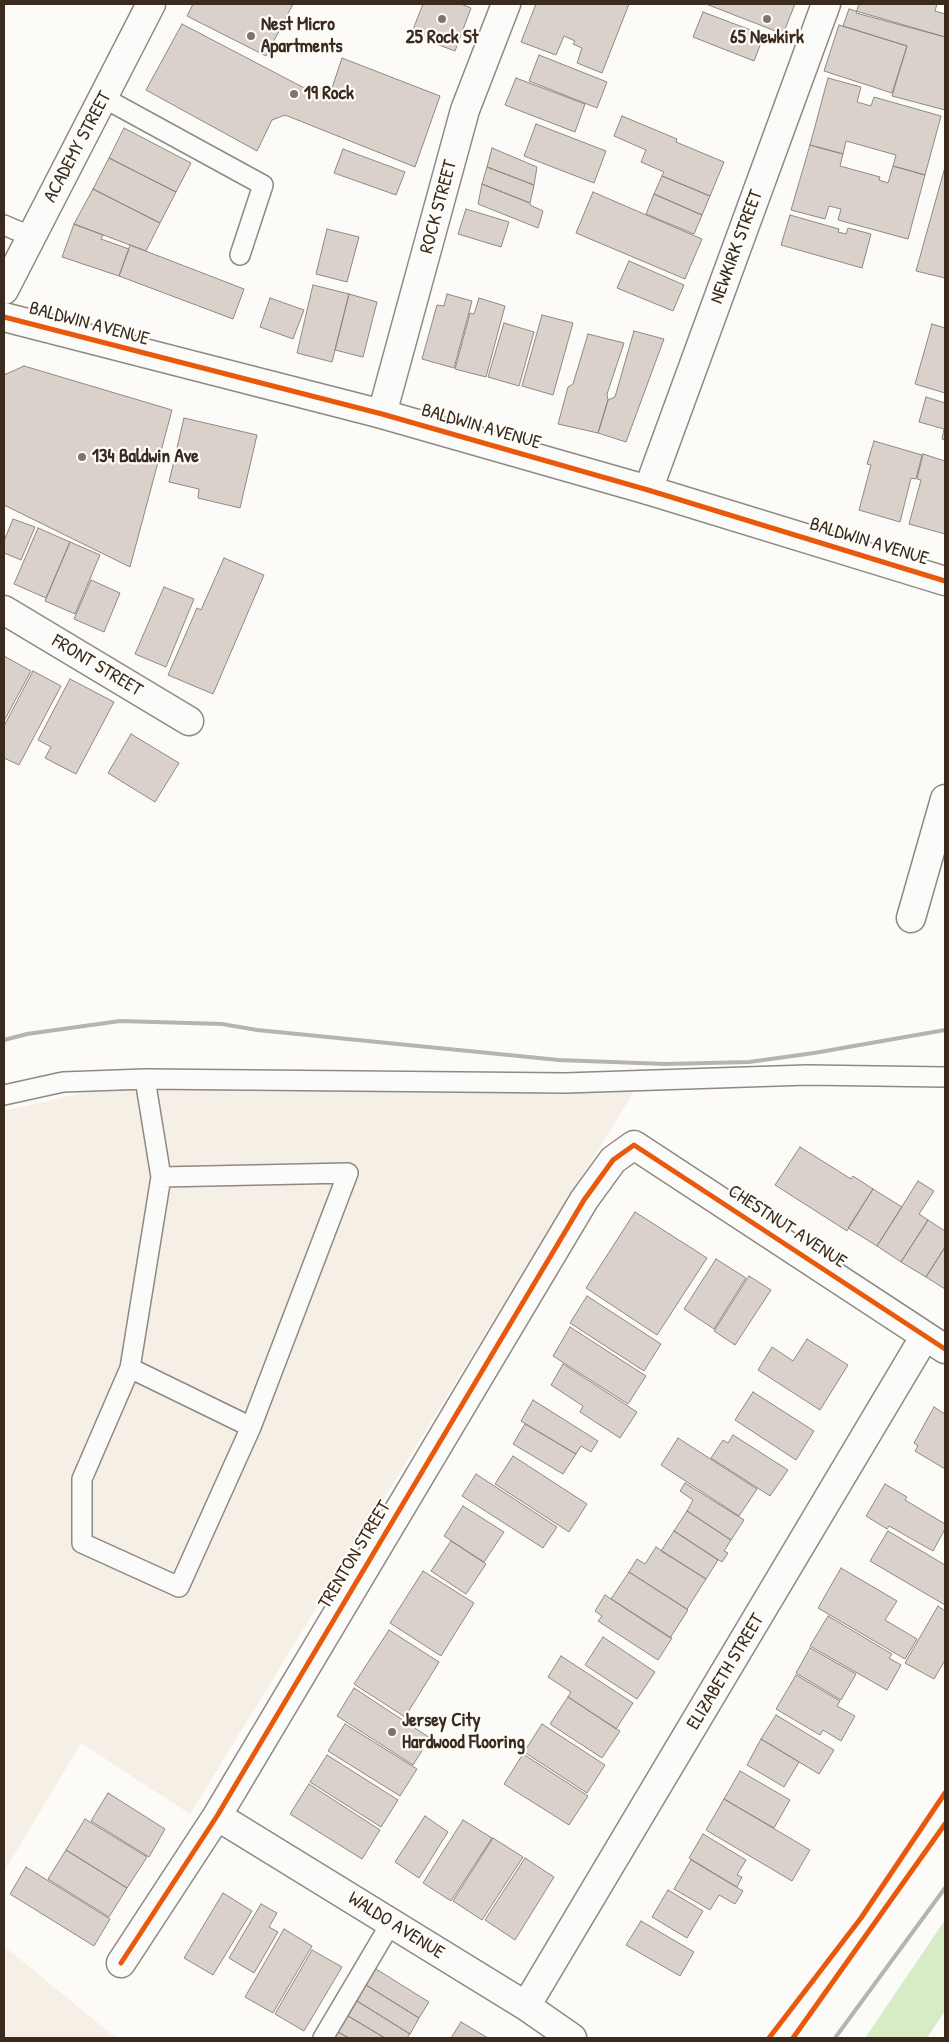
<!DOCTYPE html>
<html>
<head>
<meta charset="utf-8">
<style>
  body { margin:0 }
  #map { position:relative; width:949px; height:2042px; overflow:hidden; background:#fcfbf8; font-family:"Patrick Hand",sans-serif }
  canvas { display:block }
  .frame { position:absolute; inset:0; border:5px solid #3b2a1e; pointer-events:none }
</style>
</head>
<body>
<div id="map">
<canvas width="949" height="2042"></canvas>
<div class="frame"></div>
</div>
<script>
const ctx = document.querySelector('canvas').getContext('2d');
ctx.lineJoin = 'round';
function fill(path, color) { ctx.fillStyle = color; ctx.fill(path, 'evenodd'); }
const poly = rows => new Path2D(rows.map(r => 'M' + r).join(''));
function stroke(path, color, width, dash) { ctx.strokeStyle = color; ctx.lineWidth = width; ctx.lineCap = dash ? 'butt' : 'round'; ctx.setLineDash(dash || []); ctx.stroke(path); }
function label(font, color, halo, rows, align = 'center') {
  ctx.font = font + ' "Patrick Hand",sans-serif'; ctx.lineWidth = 4.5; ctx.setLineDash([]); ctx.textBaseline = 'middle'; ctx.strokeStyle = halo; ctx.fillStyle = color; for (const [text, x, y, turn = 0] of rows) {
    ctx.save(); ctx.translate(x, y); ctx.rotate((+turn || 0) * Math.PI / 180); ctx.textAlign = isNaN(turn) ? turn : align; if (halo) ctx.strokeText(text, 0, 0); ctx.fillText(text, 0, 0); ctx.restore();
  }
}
const built = poly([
  [638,1085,190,1814,81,1743,4,1872,4,1111,108,1087],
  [4,1946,116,2038,4,2038]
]);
const green = poly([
  [945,1920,945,2011,927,2038,865,2038]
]);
const building = poly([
  [193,4,293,4,266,56,187,16,193,4],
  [423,4,461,4,471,8,455,51,428,41,425,37,412,32,423,4],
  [536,4,629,4,602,73,577,63,582,48,573,44,575,41,564,36,556,55,521,42,536,4],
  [706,4,795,4,783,34,706,4],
  [859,4,937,4,935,11,945,14,945,37,856,13,859,4],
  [849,9,945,37,945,110,892,96,907,46,843,26,849,9],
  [703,12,764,35,754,61,693,37,703,12],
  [182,24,312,92,325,86,332,88,342,58,440,96,415,167,285,115,272,120,257,151,146,90,182,24],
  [839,25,907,46,892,93,824,71,839,25],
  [539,55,607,82,597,108,529,81,539,55],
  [516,78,585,104,575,132,505,105,516,78],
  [828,78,861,87,857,102,871,106,874,97,941,116,925,175,893,166,896,155,846,141,843,154,810,145,828,78],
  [622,116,677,139,676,142,724,162,710,196,662,176,664,172,641,162,646,150,614,136,622,116],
  [536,124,606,151,594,183,524,156,536,124],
  [124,128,191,163,176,192,109,158,124,128],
  [810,145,843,154,840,166,880,177,879,180,888,183,893,166,925,175,908,239,838,220,841,209,829,206,825,219,791,210,810,145],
  [492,148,537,167,534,185,487,167,492,148],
  [343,149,405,172,396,195,334,173,343,149],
  [109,158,176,192,160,223,93,189,109,158],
  [487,167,534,185,530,203,482,184,487,167],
  [945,167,945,278,916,271,945,167],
  [662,176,710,196,702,215,654,194,662,176],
  [482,184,530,203,530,205,543,211,538,228,478,204,482,184],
  [93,189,160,223,146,251,74,224,93,189],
  [593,192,702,239,685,279,576,233,593,192],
  [654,194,702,215,694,234,646,214,654,194],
  [466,209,509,222,501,247,458,234,466,209],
  [790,215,839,229,838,232,846,234,848,228,871,234,862,268,781,245,790,215],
  [74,224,103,235,101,239,129,249,119,276,62,257,74,224],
  [327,229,359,237,347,282,316,274,327,229],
  [130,245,244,289,233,319,119,276,130,245],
  [629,261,684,285,673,311,617,288,629,261],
  [313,285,349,294,332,362,297,353,313,285],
  [349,294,377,302,363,357,335,350,349,294],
  [447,294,472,301,454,368,422,359,437,305,444,306,447,294],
  [270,298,304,310,293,339,260,327,270,298],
  [479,298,505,306,486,377,455,369,470,313,474,314,479,298],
  [542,315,573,323,553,395,522,386,542,315],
  [504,323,534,332,519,386,488,377,504,323],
  [932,324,945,328,945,393,915,384,932,324],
  [634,331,664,339,626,442,598,433,608,400,615,397,634,331],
  [588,334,624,343,607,394,608,400,598,433,558,424,568,387,573,384,588,334],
  [24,366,172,410,130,567,4,505,4,375,24,366],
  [926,397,945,403,945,440,942,439,944,429,919,422,926,397],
  [184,418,257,435,240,508,198,498,199,489,169,482,184,418],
  [874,441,922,455,916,479,911,478,900,522,859,510,871,465,867,464,874,441],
  [923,454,945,461,945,534,909,524,921,480,917,479,923,454],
  [13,519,35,527,21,560,4,553,4,541,13,519],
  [38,528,70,542,46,598,14,584,38,528],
  [70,542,100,555,75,614,45,601,70,542],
  [224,558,264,575,213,694,168,675,197,608,201,610,224,558],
  [91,580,120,593,104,632,74,619,91,580],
  [164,587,194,599,166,667,135,654,164,587],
  [4,656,31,671,4,721,4,656],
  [33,671,61,686,19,765,4,758,4,726,33,671],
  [70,679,114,702,76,774,45,758,51,747,38,740,70,679],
  [131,734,179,763,155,802,108,773,131,734],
  [800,1147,851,1179,853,1176,873,1189,847,1231,775,1185,800,1147],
  [918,1181,934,1191,919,1214,928,1220,901,1262,877,1246,918,1181],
  [873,1189,902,1207,877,1246,848,1228,873,1189],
  [635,1212,707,1258,657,1335,586,1288,635,1212],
  [928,1220,945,1231,945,1247,926,1277,901,1262,928,1220],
  [945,1247,945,1289,926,1277,945,1247],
  [716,1259,746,1278,714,1329,684,1309,716,1259],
  [749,1276,771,1290,735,1345,714,1331,749,1276],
  [587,1296,661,1344,644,1371,570,1323,587,1296],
  [570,1327,646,1376,628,1404,553,1356,570,1327],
  [807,1339,848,1365,820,1410,758,1370,772,1347,793,1361,807,1339],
  [563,1364,637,1412,620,1438,580,1412,583,1406,551,1385,563,1364],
  [753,1392,814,1431,796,1460,735,1420,753,1392],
  [533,1400,598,1441,591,1452,581,1446,576,1454,521,1421,533,1400],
  [934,1407,945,1414,945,1469,915,1451,918,1446,914,1443,934,1407],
  [525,1424,576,1454,563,1474,513,1444,525,1424],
  [733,1435,788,1470,770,1496,711,1458,723,1440,728,1443,733,1435],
  [678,1438,757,1489,739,1516,661,1465,678,1438],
  [513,1456,587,1504,569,1532,495,1484,513,1456],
  [476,1474,557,1527,543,1548,462,1496,476,1474],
  [685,1483,744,1520,731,1540,687,1511,693,1500,680,1491,685,1483],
  [885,1484,907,1497,905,1500,945,1524,945,1529,933,1551,889,1526,887,1529,866,1516,885,1484],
  [463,1506,504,1532,484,1562,444,1536,463,1506],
  [687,1511,731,1540,724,1551,728,1553,722,1562,674,1531,687,1511],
  [674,1531,718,1560,706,1579,661,1551,674,1531],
  [888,1531,945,1565,945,1605,870,1561,888,1531],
  [451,1541,486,1564,466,1594,431,1571,451,1541],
  [656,1547,706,1579,687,1609,629,1572,637,1559,645,1564,656,1547],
  [841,1568,897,1601,885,1620,917,1639,905,1659,818,1608,841,1568],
  [423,1571,474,1603,441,1656,390,1623,423,1571],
  [629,1572,688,1610,670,1638,611,1599,629,1572],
  [605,1595,672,1638,658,1660,598,1621,602,1616,595,1611,605,1595],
  [938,1606,945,1611,945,1660,934,1679,905,1663,938,1606],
  [828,1616,892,1654,889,1658,901,1665,887,1690,810,1646,828,1616],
  [389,1630,439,1662,405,1717,354,1684,389,1630],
  [603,1637,655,1672,637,1699,585,1665,603,1637],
  [810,1648,856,1674,841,1700,796,1673,810,1648],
  [561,1656,633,1703,616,1729,568,1697,571,1692,548,1677,561,1656],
  [796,1675,840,1701,837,1706,855,1716,841,1741,823,1730,820,1735,776,1709,796,1675],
  [354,1688,430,1738,413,1765,337,1716,354,1688],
  [568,1697,620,1731,602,1758,550,1724,568,1697],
  [776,1715,834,1750,819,1774,761,1739,776,1715],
  [345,1724,417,1769,400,1796,328,1751,345,1724],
  [542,1724,605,1765,587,1793,524,1752,542,1724],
  [761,1739,799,1762,784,1787,747,1765,761,1739],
  [523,1754,588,1796,569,1825,504,1784,523,1754],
  [327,1755,398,1800,381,1827,310,1782,327,1755],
  [740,1771,790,1800,774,1828,724,1799,740,1771],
  [309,1784,380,1830,362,1859,290,1814,309,1784],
  [108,1793,165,1829,149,1857,91,1821,108,1793],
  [724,1799,810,1850,792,1881,706,1830,724,1799],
  [425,1816,448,1832,419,1878,395,1862,425,1816],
  [85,1819,147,1857,127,1888,66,1850,85,1819],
  [463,1820,492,1838,451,1901,423,1883,463,1820],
  [703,1834,746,1860,737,1875,742,1877,737,1887,689,1858,703,1834],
  [493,1838,523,1857,482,1920,453,1901,493,1838],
  [66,1850,127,1888,109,1917,48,1879,66,1850],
  [525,1858,554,1877,515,1940,485,1920,525,1858],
  [691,1860,743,1891,735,1904,719,1895,710,1910,674,1889,691,1860],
  [26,1867,110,1919,94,1946,10,1894,26,1867],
  [668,1890,703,1911,687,1938,652,1917,668,1890],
  [223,1893,252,1911,213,1975,184,1958,223,1893],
  [261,1904,277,1913,269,1927,278,1932,254,1973,229,1958,261,1904],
  [641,1921,694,1952,680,1976,626,1945,641,1921],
  [284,1929,312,1946,273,2013,245,1997,284,1929],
  [312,1950,342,1967,304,2031,275,2014,312,1950],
  [376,1969,429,2002,419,2018,366,1985,376,1969],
  [366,1985,419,2018,410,2034,357,2001,366,1985],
  [357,2001,410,2034,407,2038,385,2038,348,2016,357,2001],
  [348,2016,385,2038,349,2038,338,2032,348,2016],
  [461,2022,488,2038,451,2038,461,2022],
  [338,2032,349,2038,334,2038,338,2032]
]);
const lane = poly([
  [104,98,263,185,240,255],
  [4,225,32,237],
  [145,1079,565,1083,807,1075,945,1077],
  [4,1095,63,1082,145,1079,161,1177,130,1368,82,1479,82,1543,179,1587,251,1427,348,1173,161,1177],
  [130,1368,251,1427],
  [323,2038,391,1923]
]);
const street = poly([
  [4,290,151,4],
  [382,414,465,110,506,4],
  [648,490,826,4],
  [4,610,189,721],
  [911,918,945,799],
  [217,1816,526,2006,572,2038],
  [121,1963,217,1816,584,1200,613,1160,634,1145,945,1349],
  [526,2006,925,1336]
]);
const secondary = poly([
  [4,317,382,414,648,490,945,581]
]);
const rail = poly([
  [4,1040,27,1034,120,1021,222,1024,257,1030,559,1060,665,1064,749,1062,814,1053,945,1030],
  [769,2038,861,1918,945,1793],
  [793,2038,945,1824],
  [835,2038,945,1888]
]);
const cycleway = poly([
  [4,317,382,414,648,490,945,581],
  [121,1963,217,1816,584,1200,613,1160,634,1145,945,1349],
  [769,2038,861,1918,945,1793],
  [793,2038,945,1824]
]);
const markers = [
  [442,19,5,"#7f736a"],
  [767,19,5,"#7f736a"],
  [251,36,5,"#7f736a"],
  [294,94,5,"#7f736a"],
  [82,457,5,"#7f736a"],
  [392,1732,5,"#7f736a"]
];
const poiNames = [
  ["Nest Micro",261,25],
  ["Apartments",261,47],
  ["25 Rock St",442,38,"center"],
  ["65 Newkirk",767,38,"center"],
  ["19 Rock",304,94],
  ["134 Baldwin Ave",92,457],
  ["Jersey City",402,1721],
  ["Hardwood Flooring",402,1743]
];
const streetNames = [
  ["ACADEMY STREET",78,147,-62],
  ["ROCK STREET",439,207,-75],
  ["NEWKIRK STREET",737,247,-70],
  ["BALDWIN AVENUE",89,324,15],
  ["BALDWIN AVENUE",481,427,16],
  ["BALDWIN AVENUE",869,542,17],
  ["FRONT STREET",97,666,31],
  ["CHESTNUT AVENUE",787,1227,33],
  ["TRENTON STREET",355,1555,-59],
  ["ELIZABETH STREET",726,1672,-59],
  ["WALDO AVENUE",396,1926,32]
];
fill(built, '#f6efe5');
fill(green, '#d7ecc5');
fill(building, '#dad2ca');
stroke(building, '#8d8985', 1);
stroke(lane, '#8d8985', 22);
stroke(street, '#8d8985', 31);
stroke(secondary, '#8d8985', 31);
stroke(lane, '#fbfbf9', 19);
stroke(street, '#fbfbf9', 28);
stroke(secondary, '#fbfbf9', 28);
stroke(rail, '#b6b4b1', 4);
stroke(cycleway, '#e8590c', 5);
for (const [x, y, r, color] of markers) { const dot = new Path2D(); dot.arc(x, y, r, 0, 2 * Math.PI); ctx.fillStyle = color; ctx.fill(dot); stroke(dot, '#fdfcf7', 2); }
label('bold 19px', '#3b2a1e', '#fdfcf7', poiNames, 'left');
label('19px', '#3b2a1e', '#fdfcf7', streetNames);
</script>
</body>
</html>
